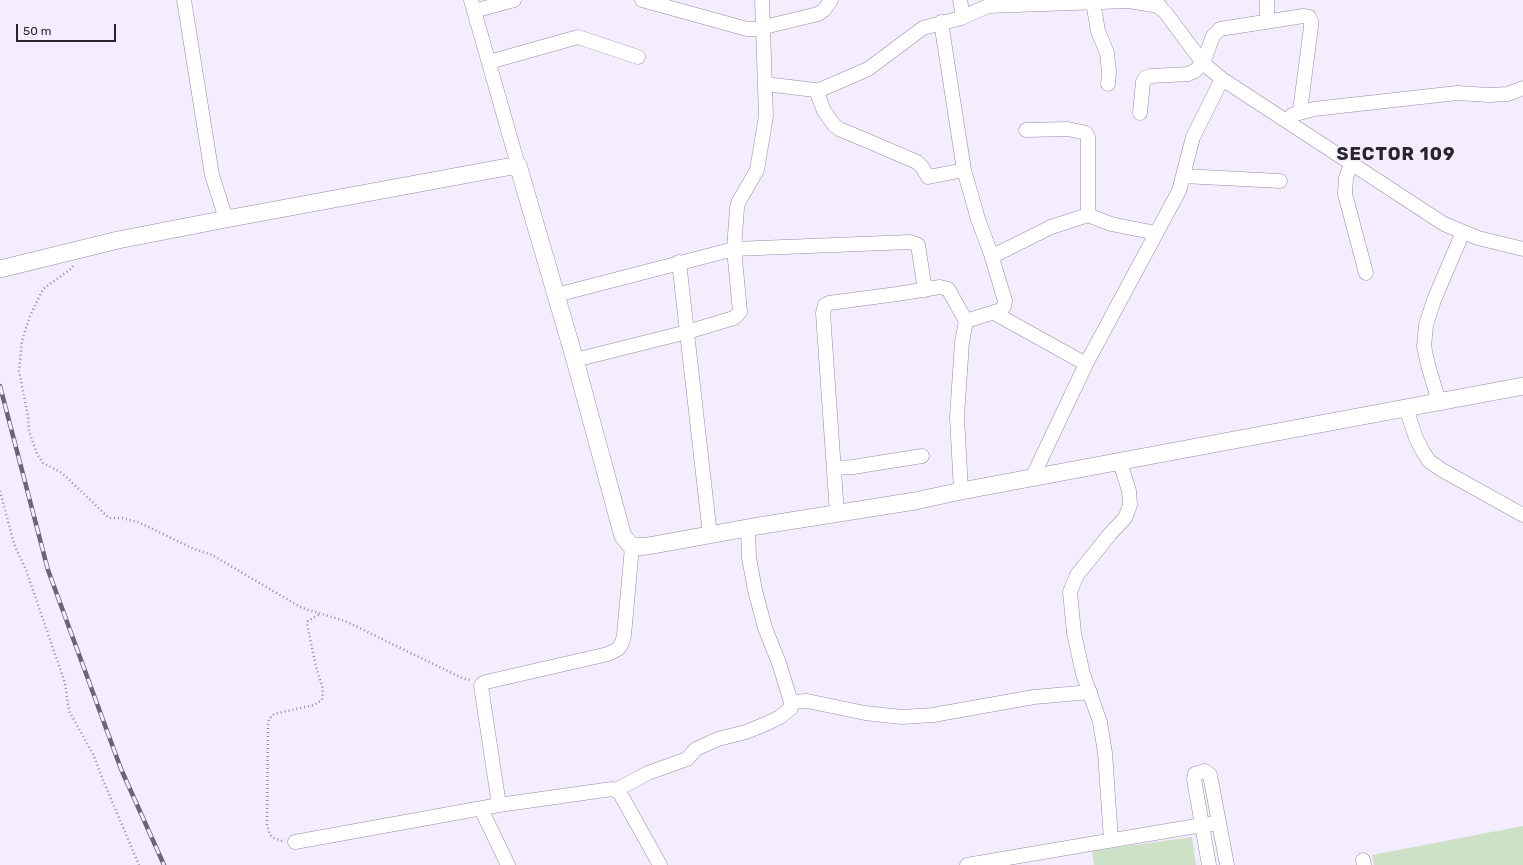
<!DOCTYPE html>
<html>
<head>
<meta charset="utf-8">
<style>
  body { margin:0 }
  #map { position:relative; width:1523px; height:865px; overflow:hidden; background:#f4ecff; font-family:Rubik,sans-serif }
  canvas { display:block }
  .scale { position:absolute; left:16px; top:24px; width:100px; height:18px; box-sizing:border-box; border:2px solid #28252d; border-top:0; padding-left:5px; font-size:12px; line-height:14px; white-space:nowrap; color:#28252d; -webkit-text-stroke:3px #f4ecff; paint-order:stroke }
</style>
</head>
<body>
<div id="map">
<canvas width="1523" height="865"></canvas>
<div class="scale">50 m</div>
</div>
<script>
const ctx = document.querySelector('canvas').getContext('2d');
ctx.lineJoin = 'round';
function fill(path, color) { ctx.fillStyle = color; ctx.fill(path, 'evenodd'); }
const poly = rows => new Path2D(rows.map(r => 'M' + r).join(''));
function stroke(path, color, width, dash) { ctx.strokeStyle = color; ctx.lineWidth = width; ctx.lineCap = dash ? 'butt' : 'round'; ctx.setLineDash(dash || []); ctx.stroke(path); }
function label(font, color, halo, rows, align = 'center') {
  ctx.font = font + ' Rubik,sans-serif'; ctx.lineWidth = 3.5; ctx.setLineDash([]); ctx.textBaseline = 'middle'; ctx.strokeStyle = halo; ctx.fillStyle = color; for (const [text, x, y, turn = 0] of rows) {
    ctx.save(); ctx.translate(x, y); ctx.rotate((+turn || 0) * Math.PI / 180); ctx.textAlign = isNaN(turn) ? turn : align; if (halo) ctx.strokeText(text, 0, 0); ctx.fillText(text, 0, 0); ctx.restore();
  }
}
const green = poly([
  [1523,826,1523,865,1374,865,1372,855],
  [1192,837,1196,865,1094,865,1092,851]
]);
const path = poly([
  [73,266,72,268,43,289,30,316,22,341,19,371,28,416,29,431,37,454,43,463,62,473,109,518,122,518,138,522,194,549,212,555,302,608,345,621,462,678,470,680],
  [0,491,14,544,26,570,65,683,69,711,93,754,103,780,139,865],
  [282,841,274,838,270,835,267,825,268,725,269,719,274,714,314,705,322,700,323,689,316,667,307,624,308,621,320,614]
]);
const minor = poly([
  [184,0,212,175,226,219],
  [471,0,518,165],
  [642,0,747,29,756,29,818,14,824,10,831,0],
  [960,0,963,16],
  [1150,0,1165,12,1203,63,1222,79,1444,224,1478,238,1523,249],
  [1093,2,1098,31,1107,53,1109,72,1108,84],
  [474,11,514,0],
  [941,22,964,170,978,219,991,254,1005,301,1004,306,1001,310,966,321],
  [1267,22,1267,0],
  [489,62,578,37,638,57],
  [765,84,815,90,822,89,868,69,923,28,961,18,988,6,1128,1,1160,6],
  [821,89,818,95,824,111,834,125,839,129,868,141,917,162,922,167,928,177,964,170],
  [1140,113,1143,82,1145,78,1151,76,1188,74,1195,71,1203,63,1213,36,1220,29,1303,16,1309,17,1311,21,1311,27,1300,111],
  [1292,115,1314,109,1457,93,1489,95,1508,94,1523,88],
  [1026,130,1068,129,1086,133,1088,137,1088,215],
  [1351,164,1346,178,1345,194,1366,273],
  [1183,176,1280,181],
  [991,254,999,253,1051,227,1088,215,1111,224,1156,233],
  [679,262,710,535],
  [556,295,734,249,910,242,918,245,925,290],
  [994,313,1086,364],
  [575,360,687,332,734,318,740,312,734,249,737,208,738,203,757,170,766,116,762,0],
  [1439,402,1428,365,1424,346,1426,325,1434,300,1463,232],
  [1406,408,1416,438,1422,450,1429,461,1442,470,1523,515],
  [834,468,853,467,922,456],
  [1032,478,1086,364,1179,191,1193,137,1222,79],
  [837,514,823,313,825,305,829,303,897,294,940,287,948,289,966,321,962,342,957,417,961,491],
  [791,702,807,701,865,713,902,717,933,715,1034,697,1090,692],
  [616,790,648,773,687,759,696,749,718,739,746,732,768,723,780,717,791,708,791,702,779,663,765,628,755,590,749,558,748,528],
  [499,805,481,686,482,684,486,682,608,654,618,649,622,643,624,635,632,547],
  [481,809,508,865],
  [1111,840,1105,753,1100,722,1083,674,1074,633,1070,592,1077,575,1110,534,1125,518,1128,511,1130,505,1129,491,1120,462],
  [295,842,499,805,612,789,619,792,622,797,660,865],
  [1363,860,1364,865],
  [967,865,1202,825,1219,823],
  [1209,865,1194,779,1195,774,1205,771,1210,775,1227,865]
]);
const tertiary = poly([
  [0,269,118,240,226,219,518,165,575,360,619,522,623,536,632,547,648,546,758,526,915,501,961,491,1523,386]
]);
const rail = poly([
  [0,386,48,570,121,769,164,865]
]);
const districtNames = [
  ["SECTOR 109",1396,155]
];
fill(green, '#cce1c5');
stroke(minor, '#948ca1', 15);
stroke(tertiary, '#948ca1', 18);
stroke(path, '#928c9a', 2.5, [1, 3]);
stroke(minor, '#fff', 14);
stroke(tertiary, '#fff', 17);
stroke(rail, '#6a6671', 4.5);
stroke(rail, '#f4ecff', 3, [9]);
ctx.letterSpacing = '1px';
label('bold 18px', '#28252d', '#f4ecff', districtNames);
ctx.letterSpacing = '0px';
</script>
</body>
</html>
